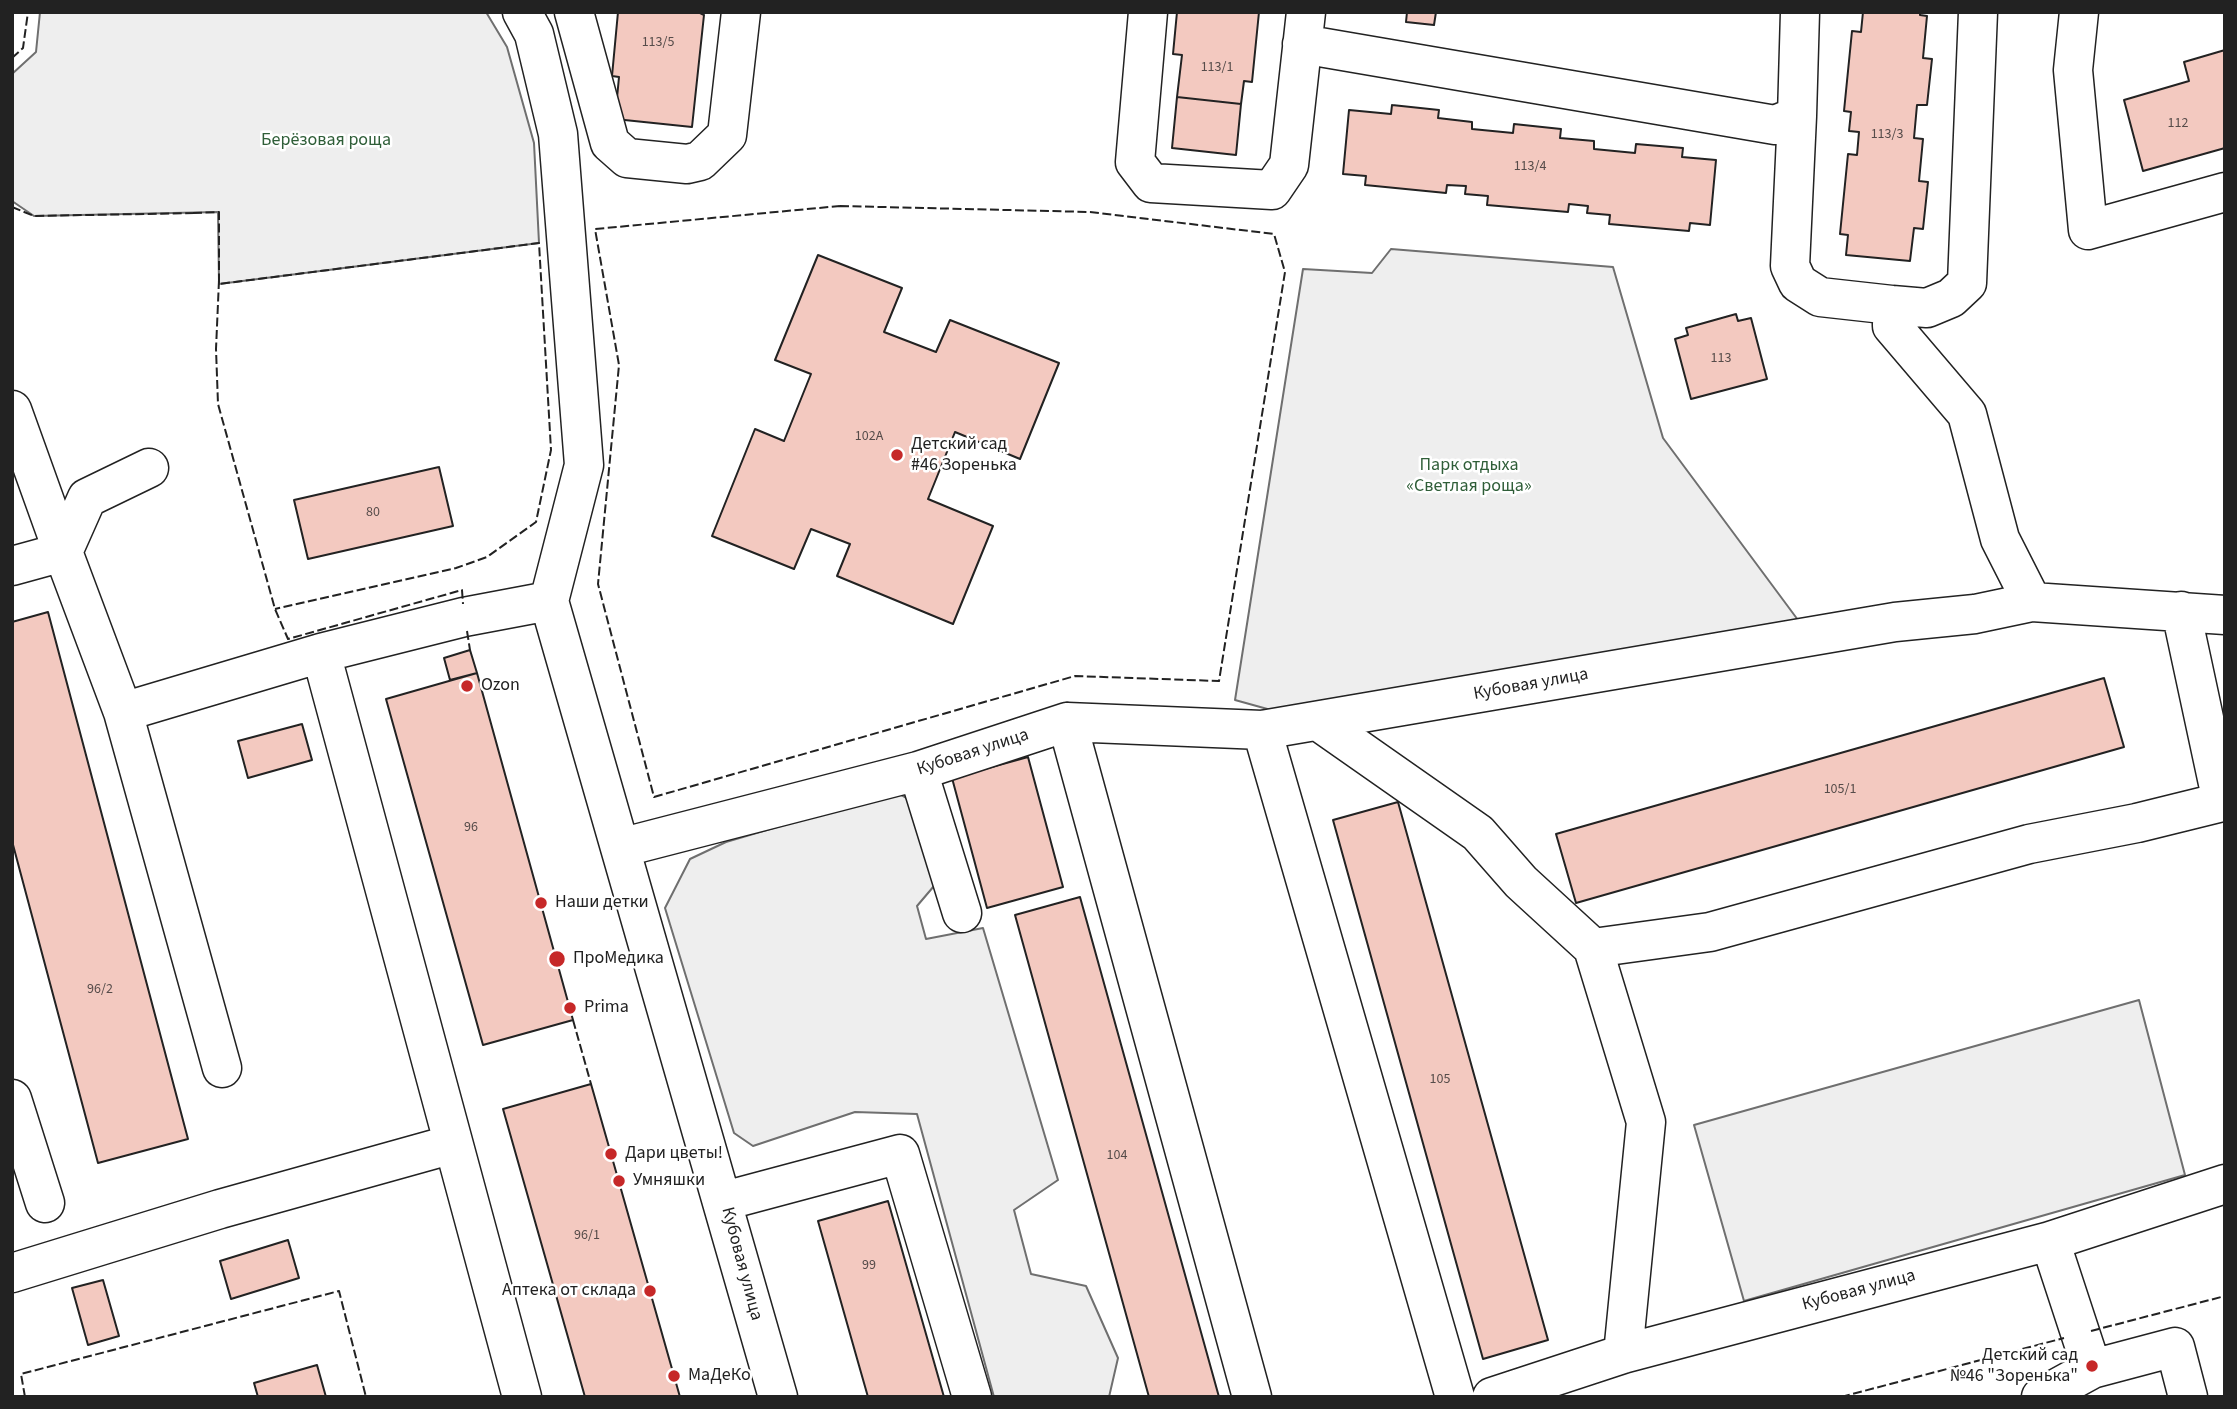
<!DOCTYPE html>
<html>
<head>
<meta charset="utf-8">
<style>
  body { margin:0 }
  #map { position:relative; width:2237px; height:1409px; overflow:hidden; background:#fff; font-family:"Source Sans 3",sans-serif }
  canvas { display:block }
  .frame { position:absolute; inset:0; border:14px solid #222; pointer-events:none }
</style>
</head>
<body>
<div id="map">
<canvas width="2237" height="1409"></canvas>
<div class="frame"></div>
</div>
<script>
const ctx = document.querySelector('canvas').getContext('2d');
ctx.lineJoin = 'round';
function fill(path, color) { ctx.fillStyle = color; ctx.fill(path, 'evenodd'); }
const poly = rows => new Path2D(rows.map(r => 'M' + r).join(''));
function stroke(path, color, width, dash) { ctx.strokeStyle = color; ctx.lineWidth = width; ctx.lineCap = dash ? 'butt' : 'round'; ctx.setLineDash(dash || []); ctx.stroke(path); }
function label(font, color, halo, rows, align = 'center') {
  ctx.font = font + ' "Source Sans 3",sans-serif'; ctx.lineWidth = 5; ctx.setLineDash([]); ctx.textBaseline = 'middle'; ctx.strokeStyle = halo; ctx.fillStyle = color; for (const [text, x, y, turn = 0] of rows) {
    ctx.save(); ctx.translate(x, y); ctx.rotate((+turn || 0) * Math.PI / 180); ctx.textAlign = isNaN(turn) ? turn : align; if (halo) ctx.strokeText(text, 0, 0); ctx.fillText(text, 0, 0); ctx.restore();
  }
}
const green = poly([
  [40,12,486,12,507,47,534,143,539,243,219,284,218,212,34,216,12,201,12,74,36,52,40,12],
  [1391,249,1613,267,1663,438,1798,620,1271,710,1235,700,1303,269,1372,273,1391,249],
  [896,792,918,805,934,886,917,906,926,939,983,928,1058,1180,1014,1210,1031,1274,1086,1286,1118,1358,1109,1397,994,1397,917,1114,855,1112,753,1146,734,1133,665,908,690,859,726,842,896,792],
  [2139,1000,2185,1175,1744,1301,1694,1125,2139,1000]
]);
const building = poly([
  [618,12,698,12,704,15,692,127,615,119,619,77,612,76,618,12],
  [1177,12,1259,12,1252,82,1244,81,1241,104,1177,97,1182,55,1173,54,1177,12],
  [1407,12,1436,12,1434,25,1406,22,1407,12],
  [1863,12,1920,12,1920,15,1927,16,1923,58,1932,59,1927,105,1917,105,1914,138,1923,139,1919,181,1928,182,1923,229,1914,228,1910,261,1846,255,1848,235,1840,234,1848,154,1857,155,1859,132,1849,131,1851,112,1844,111,1852,31,1861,32,1863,12],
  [2225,50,2225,148,2143,171,2124,100,2189,81,2184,62,2225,50],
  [1177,97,1241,104,1236,155,1172,148,1177,97],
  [1392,105,1439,110,1438,118,1472,122,1472,129,1513,133,1514,124,1561,129,1560,138,1594,141,1594,149,1635,153,1636,144,1683,148,1682,157,1716,160,1710,225,1690,223,1689,231,1609,224,1610,215,1587,213,1588,206,1569,204,1568,212,1487,205,1488,196,1465,194,1466,186,1447,185,1446,193,1365,185,1366,176,1343,174,1349,110,1391,114,1392,105],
  [818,255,902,288,884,332,936,352,950,320,1059,363,1020,459,955,432,928,499,993,526,953,624,837,576,850,544,811,529,794,569,712,536,755,429,784,441,811,374,775,360,818,255],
  [1736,314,1738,321,1751,318,1767,379,1691,399,1675,339,1688,335,1686,328,1736,314],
  [439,467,453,526,308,559,294,500,439,467],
  [48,612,188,1139,98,1163,12,841,12,622,48,612],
  [470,650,477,673,450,680,444,658,470,650],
  [477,673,573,1020,483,1045,386,699,477,673],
  [2104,678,2124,747,1576,903,1556,834,2104,678],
  [302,724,312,760,248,778,238,741,302,724],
  [1028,757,1063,887,987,908,952,778,1028,757],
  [1398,802,1548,1340,1483,1359,1333,820,1398,802],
  [1080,897,1219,1397,1149,1397,1015,915,1080,897],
  [591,1084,611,1154,680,1397,585,1397,503,1109,591,1084],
  [888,1201,944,1397,868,1397,858,1362,818,1221,888,1201],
  [288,1240,299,1278,231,1299,220,1261,288,1240],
  [103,1280,119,1336,88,1345,72,1288,103,1280],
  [317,1365,326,1397,258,1397,254,1383,317,1365]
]);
const minor = poly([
  [522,12,534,34,558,134,584,465,549,601,778,1397],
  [574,12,610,143,627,158,687,164,700,161,727,135,741,12],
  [1148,12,1135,162,1151,183,1272,190,1289,165,1306,12],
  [2079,12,2073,70,2088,230,2225,192],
  [1302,44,1775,125,1797,116,1800,12],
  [1797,116,1790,266,1798,283,1820,297,1892,305,1927,308,1951,298,1967,283,1978,12],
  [1892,305,1892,326,1967,414,2000,539,2032,602],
  [12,410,63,552,87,498,149,468],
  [12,566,63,552,123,712,321,653,464,617,549,601],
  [321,653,522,1397],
  [123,712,222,1068],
  [1318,721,1478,833,1521,882,1593,948,1710,932,2029,844,2137,823,2222,802,2181,611],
  [1067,722,1252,1397],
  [1262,730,1455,1397],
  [918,771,962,913],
  [620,848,918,771,1067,722,1262,730,1895,622,1975,614,2032,602,2225,615],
  [1593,948,1646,1122,1623,1354],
  [12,1099,45,1203],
  [724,1201,900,1154,972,1397],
  [2050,1241,2092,1369],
  [12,1273,220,1209,453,1144],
  [1492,1397,1623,1354,2050,1241,2225,1184],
  [2041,1397,2092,1369,2175,1347,2188,1397]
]);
const fence = poly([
  [12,58,23,48,28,12],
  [840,206,1090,212,1274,234,1285,272,1219,681,1075,676,654,797,598,584,619,365,595,229,840,206],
  [12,207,34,216,196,213],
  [193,213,219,212,219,284,539,243,551,450,536,522,487,557,456,568,275,609],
  [219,280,216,349,218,404,275,609,288,639,462,590,463,604],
  [467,631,470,650],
  [573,1020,591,1084],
  [2091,1331,2225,1296],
  [25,1397,21,1374,339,1291,366,1397],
  [1841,1397,2064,1338]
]);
const markers = [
  [897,455,7,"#c62828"],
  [467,686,7,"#c62828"],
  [541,903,7,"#c62828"],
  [557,959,9,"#c62828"],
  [570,1008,7,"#c62828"],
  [611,1154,7,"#c62828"],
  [619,1181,7,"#c62828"],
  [650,1291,7,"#c62828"],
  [2092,1366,7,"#c62828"],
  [674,1376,7,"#c62828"]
];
const numberNames = [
  ["113/5",658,43],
  ["113/1",1217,68],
  ["112",2178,124],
  ["113/3",1887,135],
  ["113/4",1530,167],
  ["113",1721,359],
  ["102А",869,437],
  ["80",373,513],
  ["105/1",1840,790],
  ["96",471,828],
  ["96/2",100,990],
  ["105",1440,1080],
  ["104",1117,1156],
  ["96/1",587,1236],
  ["99",869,1266]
];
const parkNames = [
  ["Берёзовая роща",326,141],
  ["Парк отдыха",1469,466],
  ["«Светлая роща»",1469,487]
];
const poiNames = [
  ["Детский сад",911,445],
  ["#46 Зоренька",911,466],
  ["Ozon",481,686],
  ["Наши детки",555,903],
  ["ПроМедика",573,959],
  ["Prima",584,1008],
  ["Дари цветы!",625,1154],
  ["Умняшки",633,1181],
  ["Аптека от склада",636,1291,"right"],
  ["Детский сад",2078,1356,"right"],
  ["№46 \"Зоренька\"",2078,1377,"right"],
  ["МаДеКо",688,1376]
];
const streetNames = [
  ["Кубовая улица",1531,685,-10],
  ["Кубовая улица",973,753,-18],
  ["Кубовая улица",741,1264,75],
  ["Кубовая улица",1859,1291,-15]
];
fill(green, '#eee');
stroke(green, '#6f6f6f', 2);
fill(building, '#f3c9c0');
stroke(building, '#222', 2);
stroke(minor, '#222', 41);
stroke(minor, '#fff', 38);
stroke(fence, '#222', 2, [9, 3.5]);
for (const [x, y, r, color] of markers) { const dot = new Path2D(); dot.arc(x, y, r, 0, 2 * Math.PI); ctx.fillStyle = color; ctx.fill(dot); stroke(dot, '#fff', 2.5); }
label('14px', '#564c4a', null, numberNames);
label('18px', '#2f5e38', '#fff', parkNames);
label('18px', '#222', '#fff', poiNames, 'left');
label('18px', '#222', '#fff', streetNames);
</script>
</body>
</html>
